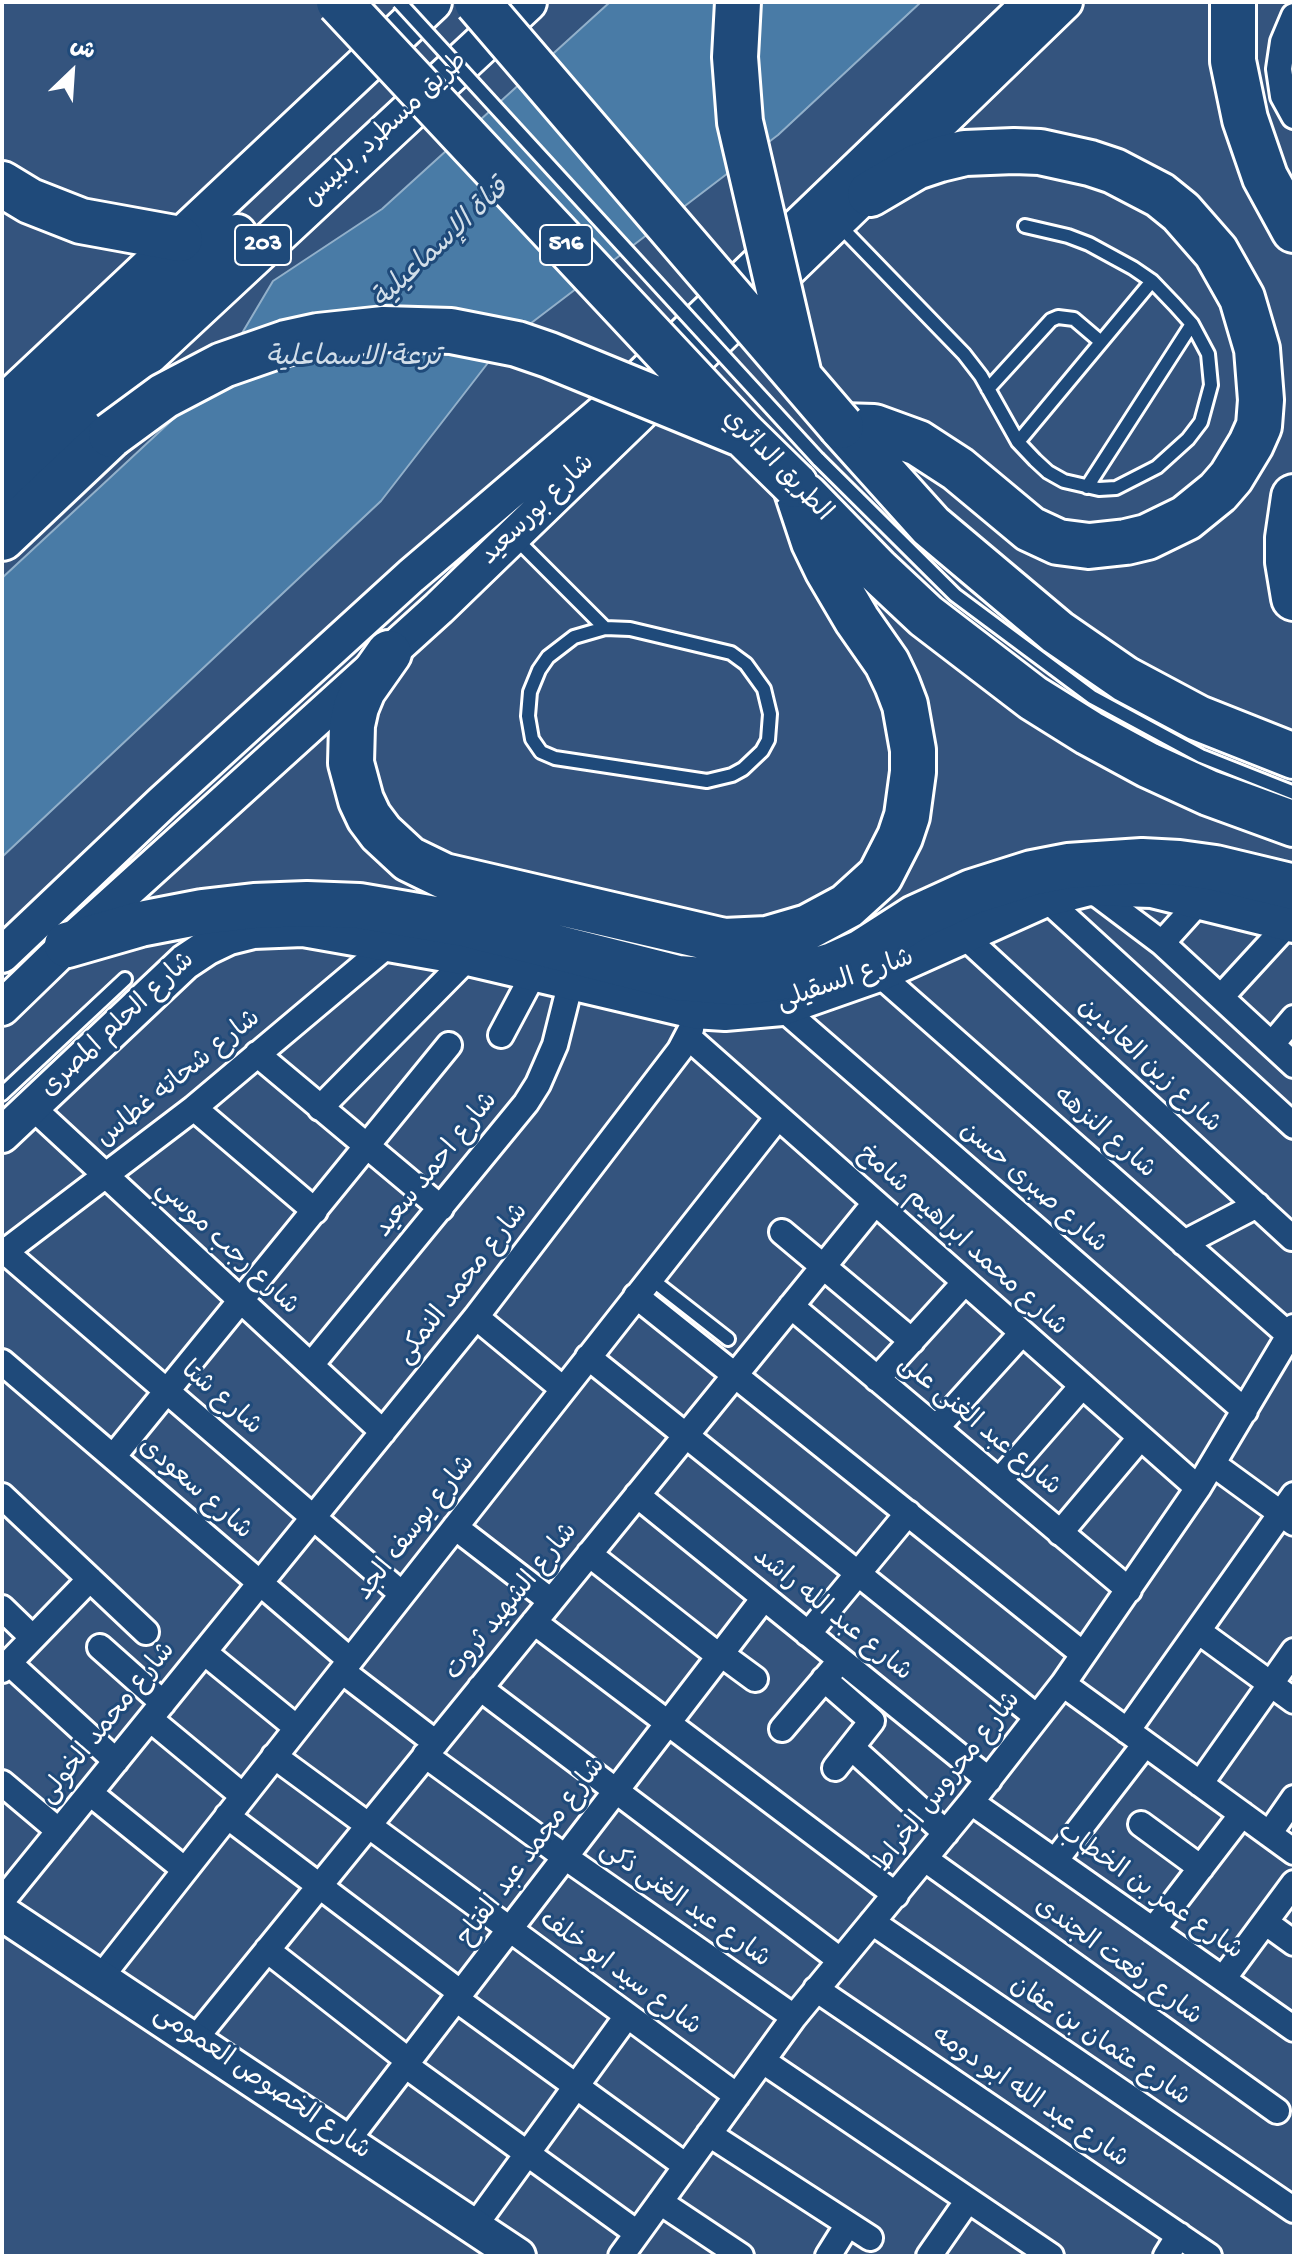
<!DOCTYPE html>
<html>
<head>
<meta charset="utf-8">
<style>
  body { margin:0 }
  #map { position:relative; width:1296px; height:2258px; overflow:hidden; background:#34547e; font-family:"Gochi Hand","Playpen Sans Arabic",sans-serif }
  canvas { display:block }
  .frame { position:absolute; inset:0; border:4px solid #fff; pointer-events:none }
  .north { position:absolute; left:32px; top:32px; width:80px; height:80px; -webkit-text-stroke:6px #1f4a7a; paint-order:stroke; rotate:25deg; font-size:22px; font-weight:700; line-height:32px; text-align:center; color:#fff }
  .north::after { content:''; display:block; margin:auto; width:28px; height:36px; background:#fff; clip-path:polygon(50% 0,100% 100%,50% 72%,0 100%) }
</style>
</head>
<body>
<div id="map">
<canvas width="1296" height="2258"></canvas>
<div class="frame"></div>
<div class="north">ش</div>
</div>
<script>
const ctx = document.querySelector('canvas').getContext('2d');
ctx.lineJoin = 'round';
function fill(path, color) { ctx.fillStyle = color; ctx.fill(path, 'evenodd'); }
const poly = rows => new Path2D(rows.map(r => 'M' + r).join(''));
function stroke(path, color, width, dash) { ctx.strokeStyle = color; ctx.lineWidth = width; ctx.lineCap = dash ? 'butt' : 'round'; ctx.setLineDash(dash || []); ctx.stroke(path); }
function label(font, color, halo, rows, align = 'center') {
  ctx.font = font + ' "Gochi Hand","Playpen Sans Arabic",sans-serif'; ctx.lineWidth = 6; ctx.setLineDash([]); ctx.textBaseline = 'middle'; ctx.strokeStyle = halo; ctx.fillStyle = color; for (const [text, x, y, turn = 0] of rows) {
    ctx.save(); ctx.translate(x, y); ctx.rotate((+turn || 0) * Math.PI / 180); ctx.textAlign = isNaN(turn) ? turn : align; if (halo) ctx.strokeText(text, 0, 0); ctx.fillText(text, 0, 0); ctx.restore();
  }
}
const water = poly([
  [610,2,921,2,778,135,501,346,381,501,2,857,2,578,213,382,273,281,382,209,610,2]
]);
const lane = poly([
  [839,225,964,354,981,376,1018,442,1035,460,1048,472,1064,481,1099,489,1116,488,1157,467,1188,439,1201,422,1211,385,1208,354,1192,324,1175,305,1152,281,1133,268,1089,244,1068,236,1025,226],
  [988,389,1051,320,1058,317,1074,319,1101,342],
  [1018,442,1152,281],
  [818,459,955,595,1092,697,1201,756,1294,793],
  [1087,487,1192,324],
  [514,537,605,628],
  [605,628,630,629,731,653,746,664,764,689,770,714,768,740,762,751,743,769,732,775,707,781,555,758,541,752,532,739,528,716,530,692,539,670,548,657,574,637,605,628],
  [2,1094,125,979],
  [650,1278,728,1339]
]);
const street = poly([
  [1294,16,1283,42,1279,69,1283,96,1294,116],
  [1089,888,1162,943,1294,1065],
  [1046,899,1294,1126],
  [965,937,1292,1238],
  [1162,943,1199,902],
  [879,974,1289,1335],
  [1221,997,1289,923],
  [782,1008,1245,1411],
  [501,1035,534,973],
  [688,1037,1198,1488],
  [1272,1044,1294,1018],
  [257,1054,441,1208],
  [32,1107,383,1432],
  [194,1108,315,1211],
  [320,1108,468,958],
  [782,1232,912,1341],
  [1184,1243,1257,1205],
  [2,1249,402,1594],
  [2,1254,194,1108,389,944],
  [636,1296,1083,1654],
  [791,1306,1129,1590],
  [476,1317,563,1389],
  [588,1357,1037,1717],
  [2,1362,350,1660],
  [311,1365,526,1103,538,1084,555,1045,571,981],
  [877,1379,965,1282],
  [936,1428,1022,1333],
  [113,1457,449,1045],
  [1213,1464,1294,1523],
  [999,1481,1082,1386],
  [637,1495,989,1780],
  [2,1496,146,1632],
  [455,1527,551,1601],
  [1060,1533,1140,1438],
  [589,1554,719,1656],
  [2,1608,33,1638],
  [534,1622,896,1895],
  [1198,1631,1294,1701],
  [808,1634,908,1513],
  [100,1647,163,1703],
  [204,1652,297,1728],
  [721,1654,755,1679],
  [9,1663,116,1761],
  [2,1670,90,1579],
  [342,1671,436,1743],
  [824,1679,872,1721,835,1768],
  [1063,1684,1294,1852],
  [480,1688,840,1960],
  [150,1719,243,1796],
  [782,1729,834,1668],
  [1127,1731,1294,1495],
  [852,1748,946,1833],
  [425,1755,565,1857,794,2017],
  [274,1756,737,2096],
  [2,1783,59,1831],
  [1200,1784,1294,1651],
  [90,1793,185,1870],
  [971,1802,1294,2029],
  [227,1816,461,1993],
  [1141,1824,1201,1868],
  [1269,1834,1294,1798],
  [925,1859,1277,2111],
  [1055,1861,1145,1744],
  [2,1901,476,1317,680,1050,691,1029,694,1011],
  [872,1922,1294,2210],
  [1265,1922,1294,1943],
  [1153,1930,1242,1814],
  [267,1950,409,2061],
  [101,1977,778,1117],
  [1223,1979,1294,1883],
  [816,1989,1209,2256],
  [456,1999,686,2166],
  [195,2039,875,1203],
  [763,2061,1051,2256],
  [405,2065,637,2233],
  [709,2134,870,2238],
  [347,2141,764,1598],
  [660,2202,741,2256],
  [474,2227,627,2016],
  [621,2256,794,2017,971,1802,1063,1684,1198,1488,1294,1327],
  [828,2256,848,2224],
  [929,2256,968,2200],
  [1166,2256,1179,2235]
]);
const secondary = poly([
  [2,955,162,803,411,576,608,408,1031,2],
  [2,1008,67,945,439,608,1065,2],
  [2,1135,185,962,206,948,229,937,253,931,303,929,468,958,694,1011,725,1013,782,1008,879,974,1046,899,1089,888,1152,890,1294,925],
  [2,1913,518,2256]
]);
const primary = poly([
  [2,406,432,2],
  [2,449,237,234],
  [2,491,527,2]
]);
const highway = poly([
  [1233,2,1233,61,1245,119,1265,177,1294,230],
  [2,184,30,201,81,221,180,239],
  [841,426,874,427,918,443,958,469,1030,529,1058,542,1089,546,1126,542,1147,537,1186,518,1218,492,1231,477,1251,444,1259,426,1261,400,1257,349,1242,298,1216,252,1181,212,1160,195,1114,171,1090,163,1040,152,1014,151,965,153,940,159,916,167,870,194],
  [841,426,931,526,1057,632,1125,679,1198,718,1294,756],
  [805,496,877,570,926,616,1033,698,1089,733,1148,765,1209,793,1294,824],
  [1294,497,1288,538,1288,562,1294,598],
  [2,538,111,435],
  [389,653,363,690,356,707,352,725,351,763,361,800,369,817,381,833,409,859,444,876,724,941,767,939,808,927,847,906,880,876,900,837,907,816,913,772,913,750,905,705,897,684,887,663,857,620,827,569,814,542,795,485],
  [67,945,140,924,202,912,254,906,307,904,359,906,464,924,678,978,741,983,803,974,833,965,862,952,915,918,972,892,1032,873,1068,866,1142,861,1179,863,1215,868,1294,887]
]);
const laneBridge = poly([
  [399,2,818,459]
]);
const highwayBridge = poly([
  [339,2,744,435,795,485],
  [477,2,841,426],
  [738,2,735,57,740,122,799,376],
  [111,435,164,396,223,365,286,343,318,336,384,329,451,331,517,344,549,355,744,435]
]);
const shields = [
  [263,245,56],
  [566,245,52]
];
const shieldNames = [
  ["203",263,245],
  ["516",566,245]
];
const streetNames = [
  ["طريق مسطرد, بلبيس",387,131,-43],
  ["الطريق الدائري",776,467,46],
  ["شارع بورسعيد",539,511,-44],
  ["شارع السقيلى",846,982,-19],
  ["شارع الحلم المصرى",119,1026,-43],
  ["شارع زين العابدين",1148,1067,43],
  ["شارع شحاته غطاس",180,1080,-39],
  ["شارع النزهه",1103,1134,41],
  ["شارع احمد سعيد",438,1166,-51],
  ["شارع صبرى حسن",1032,1189,41],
  ["شارع محمد ابراهيم شامخ",961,1242,42],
  ["شارع رجب موسي",226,1249,43],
  ["شارع محمد النمكى",464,1285,-52],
  ["شارع شتا",220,1400,41],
  ["شارع عبد الغنى على",978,1427,40],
  ["شارع سعودى",194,1490,41],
  ["شارع يوسف الجد",417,1529,-52],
  ["شارع الشهيد ثروت",513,1603,-51],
  ["شارع عبد الله راشد",831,1616,39],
  ["شارع محمد الخولى",109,1724,-51],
  ["شارع محروس الخراط",949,1783,-52],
  ["شارع محمد عبد الفتاح",533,1853,-53],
  ["شارع عمر بن الخطاب",1149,1893,35],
  ["شارع عبد الغنى ذكى",684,1906,35],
  ["شارع رفعت الجندى",1117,1963,36],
  ["شارع سيد ابو خلف",619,1975,36],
  ["شارع عثمان بن عفان",1099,2043,34],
  ["شارع الخصوص العمومى",261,2084,34],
  ["شارع عبد الله ابو دومه",1029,2099,34]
];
const waterNames = [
  ["قناة الإسماعيلية",442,246,-43],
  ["ترعة الاسماعلية",353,360]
];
fill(water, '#497ba6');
stroke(water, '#92b0ca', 2);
stroke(lane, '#fff', 18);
stroke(street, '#fff', 30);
stroke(secondary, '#fff', 40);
stroke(primary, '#fff', 44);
stroke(highway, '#fff', 50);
stroke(lane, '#1f4a7a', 12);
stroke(street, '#1f4a7a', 24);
stroke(secondary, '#1f4a7a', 34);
stroke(primary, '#1f4a7a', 38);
stroke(highway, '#1f4a7a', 44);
stroke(laneBridge, '#fff', 18, []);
stroke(highwayBridge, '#fff', 50, []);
stroke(laneBridge, '#1f4a7a', 12);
stroke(highwayBridge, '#1f4a7a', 44);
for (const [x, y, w] of shields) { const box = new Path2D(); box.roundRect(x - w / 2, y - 20, w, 40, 6); ctx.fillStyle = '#1f4a7a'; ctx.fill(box); stroke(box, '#fff', 2); }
label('bold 24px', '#fff', null, shieldNames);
label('26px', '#fff', '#1f4a7a', streetNames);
label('italic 28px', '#d2dee9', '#1f4a7a', waterNames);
</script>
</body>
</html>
